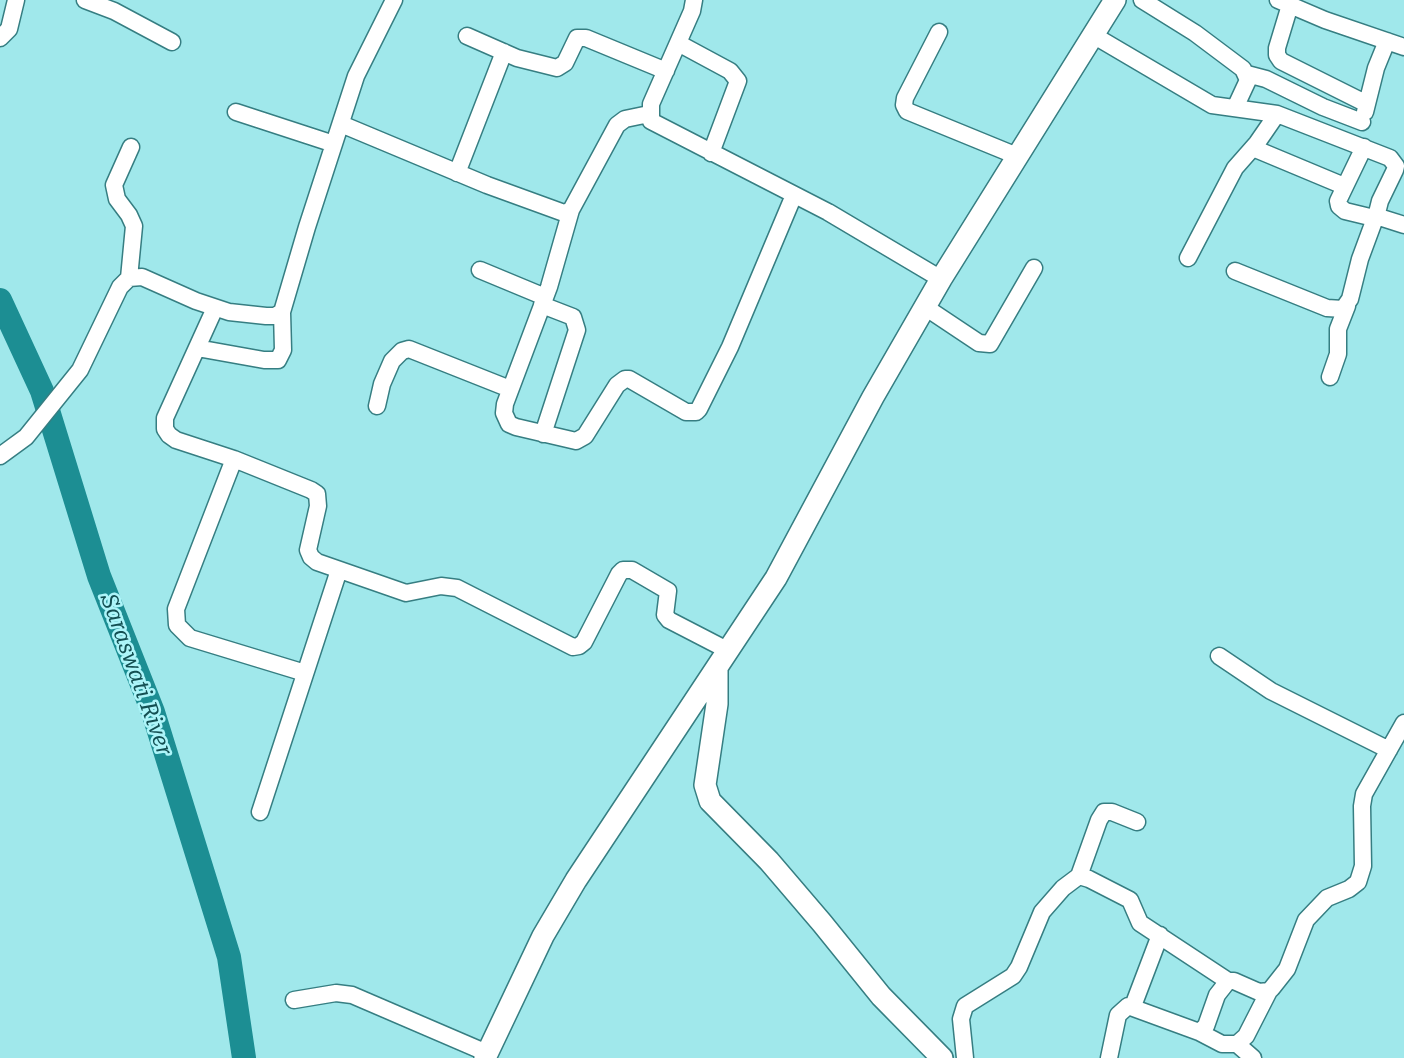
<!DOCTYPE html>
<html>
<head>
<meta charset="utf-8">
<style>
  body { margin:0 }
  canvas { display:block; background:#a0e8eb }
</style>
</head>
<body>
<canvas width="1404" height="1058"></canvas>
<script>
const ctx = document.querySelector('canvas').getContext('2d');
ctx.lineJoin = 'round';
const poly = rows => new Path2D(rows.map(r => 'M' + r).join(''));
function stroke(path, color, width, dash) { ctx.strokeStyle = color; ctx.lineWidth = width; ctx.lineCap = dash ? 'butt' : 'round'; ctx.setLineDash(dash || []); ctx.stroke(path); }
function label(font, color, halo, rows, align = 'center') {
  ctx.font = font + ' "Roboto Serif",serif'; ctx.lineWidth = 5; ctx.setLineDash([]); ctx.textBaseline = 'middle'; ctx.strokeStyle = halo; ctx.fillStyle = color; for (const [text, x, y, turn = 0] of rows) {
    ctx.save(); ctx.translate(x, y); ctx.rotate((+turn || 0) * Math.PI / 180); ctx.textAlign = isNaN(turn) ? turn : align; if (halo) ctx.strokeText(text, 0, 0); ctx.fillText(text, 0, 0); ctx.restore();
  }
}
const river = poly([
  [0,300,42,391,99,576,153,712,229,957,244,1058]
]);
const street = poly([
  [85,0,114,11,172,42],
  [694,0,692,11,651,104,651,121,828,212,941,279],
  [1142,0,1195,33,1243,69,1248,80,1235,108],
  [1278,0,1325,20,1404,47],
  [1290,5,1277,48,1277,55,1281,61,1367,104],
  [939,32,905,98,904,105,907,111,1017,156],
  [1093,35,1212,105,1277,114,1390,158,1396,166,1395,170,1380,201,1377,213,1379,217,1404,225],
  [467,36,517,58,557,68,565,63,577,38,586,38,666,71],
  [0,38,9,29,16,0],
  [678,43,730,71,738,81,711,153],
  [1247,74,1266,79,1323,107,1362,122],
  [236,112,334,144],
  [1365,112,1376,68,1387,41],
  [341,124,487,185,564,213,571,210,617,125,625,119,649,114],
  [1364,147,1338,201,1339,206,1345,211,1374,218],
  [1253,148,1344,186],
  [457,173,504,52],
  [571,210,549,287,505,404,504,413,509,424,516,427,576,441,585,436,617,385,625,379,629,379,686,412,696,412,699,409,730,347,794,195],
  [1188,258,1235,168,1257,143,1277,114],
  [480,270,545,297],
  [1235,271,1327,308,1343,309,1350,299,1360,259,1377,213],
  [129,278,134,226,129,215,117,199,114,185,131,147],
  [542,305,573,317,577,330,543,434],
  [925,307,979,343,990,344,1034,268],
  [215,308,165,418,165,429,169,435,176,440,234,459,311,490,317,494,318,506,308,550,311,557,317,562,406,593,441,586,457,588,573,647,579,646,584,642,619,574,623,570,632,570,668,591,665,615,669,620,729,651],
  [197,348,264,360,278,360,283,350,282,312],
  [1330,377,1338,354,1338,329,1347,306],
  [377,406,382,384,392,361,402,351,409,349,510,389],
  [0,456,26,437,80,370,120,287,129,278,142,277,196,301,229,312,266,316,275,316,282,312,307,227,356,76,394,0],
  [234,459,176,609,177,625,190,638,305,673],
  [1219,656,1271,691,1389,750],
  [260,812,339,570],
  [1079,876,1099,820,1104,812,1112,812,1137,822],
  [294,1000,336,993,352,995,487,1053],
  [1133,1006,1160,935],
  [1199,1032,1222,1044,1237,1044,1246,1036,1269,991],
  [1237,1044,1253,1058],
  [965,1058,961,1019,965,1006,1013,976,1019,967,1042,912,1063,888,1079,876,1089,879,1130,900,1140,923,1228,981],
  [1109,1058,1118,1015,1128,1006,1199,1032,1206,1026,1217,995,1228,981,1234,981,1259,992,1269,991,1272,988,1287,969,1306,920,1327,898,1349,889,1358,882,1363,866,1362,806,1364,794,1404,723]
]);
const secondary = poly([
  [717,670,717,704,705,785,710,801,769,861,822,923,881,996,942,1058],
  [485,1058,543,936,576,880,776,578,873,397,941,279,1115,0]
]);
const waterNames = [
  ["Saraswati River",136,675,70]
];
stroke(river, '#1c8e93', 24);
stroke(street, '#367e82', 19);
stroke(secondary, '#367e82', 24);
stroke(street, '#fff', 16);
stroke(secondary, '#fff', 21);
label('italic 23px', '#134f52', '#adf5f9', waterNames);
</script>
</body>
</html>
